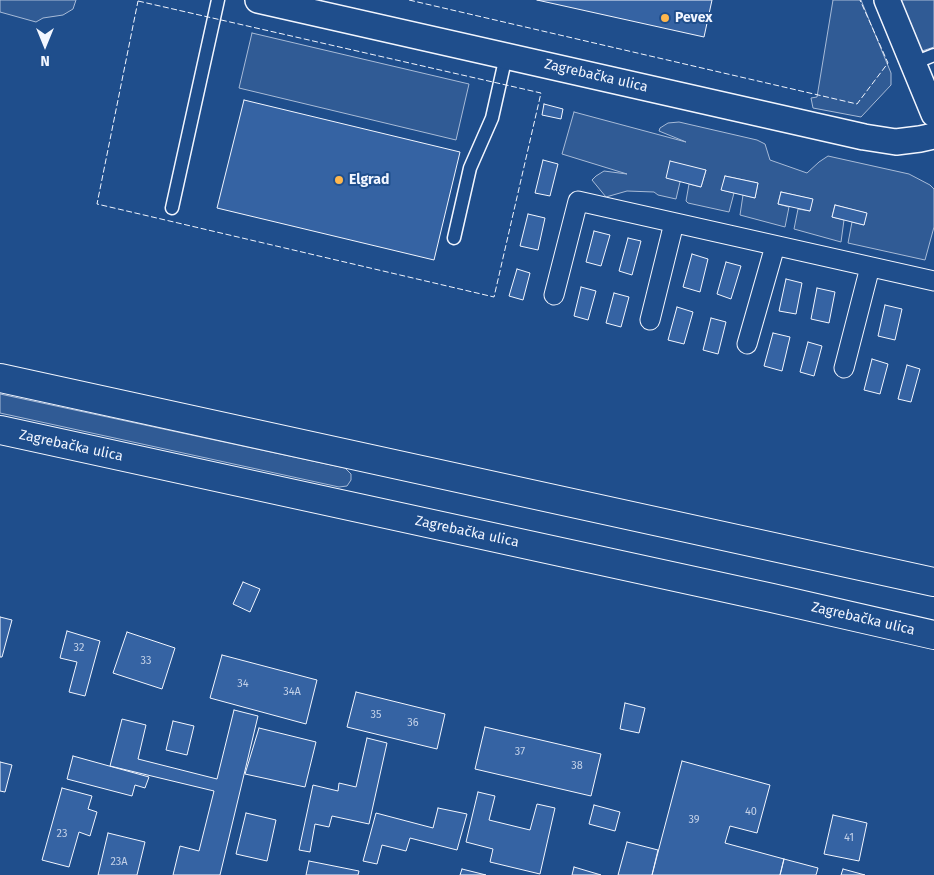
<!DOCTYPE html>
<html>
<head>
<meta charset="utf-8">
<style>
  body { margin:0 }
  #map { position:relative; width:934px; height:875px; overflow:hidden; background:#1f4e8c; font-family:"Fira Sans",sans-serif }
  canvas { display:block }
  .north { position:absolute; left:20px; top:20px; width:50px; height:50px; -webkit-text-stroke:4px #1f4e8c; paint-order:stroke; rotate:180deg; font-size:14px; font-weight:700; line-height:20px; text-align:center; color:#f2f6ff }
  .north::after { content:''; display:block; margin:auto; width:18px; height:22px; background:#f2f6ff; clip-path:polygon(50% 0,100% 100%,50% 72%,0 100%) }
</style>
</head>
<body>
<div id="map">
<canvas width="934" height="875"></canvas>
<div class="north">N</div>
</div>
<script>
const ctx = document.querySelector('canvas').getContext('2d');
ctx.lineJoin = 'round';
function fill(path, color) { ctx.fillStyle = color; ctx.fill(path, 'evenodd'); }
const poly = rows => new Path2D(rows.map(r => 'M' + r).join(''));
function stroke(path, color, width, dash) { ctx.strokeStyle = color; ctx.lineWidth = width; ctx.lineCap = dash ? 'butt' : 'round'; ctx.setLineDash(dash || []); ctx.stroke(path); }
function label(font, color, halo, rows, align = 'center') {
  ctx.font = font + ' "Fira Sans",sans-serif'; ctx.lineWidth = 4; ctx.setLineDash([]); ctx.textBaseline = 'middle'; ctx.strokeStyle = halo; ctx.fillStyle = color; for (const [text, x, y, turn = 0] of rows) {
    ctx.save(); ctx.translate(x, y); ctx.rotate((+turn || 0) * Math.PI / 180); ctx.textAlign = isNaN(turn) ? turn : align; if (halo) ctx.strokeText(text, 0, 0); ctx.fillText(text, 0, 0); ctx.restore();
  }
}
const built = poly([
  [0,0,76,0,73,9,63,15,43,18,36,22,0,12,0,0],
  [833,0,861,0,891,73,891,85,861,117,813,108,811,98,817,97,833,0],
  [898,0,934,0,934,47,919,52,898,0],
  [252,33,469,84,456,140,239,88,252,33],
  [574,112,686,142,659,131,660,128,668,123,679,122,757,140,765,144,770,160,807,173,819,162,828,156,909,174,930,185,934,189,934,227,925,260,848,243,852,222,864,225,866,213,835,205,832,217,844,220,841,242,794,229,798,209,810,211,812,199,781,192,778,204,789,207,785,227,740,215,743,195,755,198,758,183,725,176,722,190,734,193,729,212,688,203,686,201,689,184,701,187,706,170,680,182,676,199,658,195,654,192,627,191,606,197,592,180,596,176,604,171,627,174,562,154,574,112],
  [0,394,345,468,351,474,351,480,347,486,339,487,0,413,0,394]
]);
const building = poly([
  [537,0,712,0,704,37,537,0],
  [244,100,460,152,434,260,217,208,244,100],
  [544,104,563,109,561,119,542,115,544,104],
  [543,160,558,164,550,196,535,193,543,160],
  [670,161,706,170,701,187,666,178,670,161],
  [725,176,758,183,755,198,721,190,725,176],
  [781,192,813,199,810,211,778,204,781,192],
  [835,205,867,213,864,225,832,217,835,205],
  [528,214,545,218,538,250,520,246,528,214],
  [594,231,610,235,601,266,586,262,594,231],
  [628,238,641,241,632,275,619,271,628,238],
  [692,254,708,259,700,292,683,287,692,254],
  [726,262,741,266,731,299,717,294,726,262],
  [517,269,530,273,523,300,509,296,517,269],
  [786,279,802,283,796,314,779,311,786,279],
  [581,287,596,291,588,320,574,316,581,287],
  [817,288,835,292,829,323,811,319,817,288],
  [614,293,629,297,621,327,606,323,614,293],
  [885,305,902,309,895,340,878,336,885,305],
  [677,307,693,312,684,344,668,340,677,307],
  [711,318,726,322,718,354,703,350,711,318],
  [773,333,790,337,782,371,764,366,773,333],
  [808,342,822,346,814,376,800,372,808,342],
  [872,359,888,364,880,394,864,390,872,359],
  [907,365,920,369,911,402,898,399,907,365],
  [243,582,260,589,250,612,233,604,243,582],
  [0,617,12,620,2,657,0,657,0,617],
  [67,631,100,641,85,696,69,692,77,662,60,658,67,631],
  [127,632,175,648,162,689,113,673,127,632],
  [222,655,317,680,306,724,210,698,222,655],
  [356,692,445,714,437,749,347,727,356,692],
  [625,703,645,708,639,733,620,729,625,703],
  [234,710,258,716,220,875,173,875,180,846,199,851,214,791,110,766,122,719,146,725,138,759,217,779,234,710],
  [173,721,194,726,187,755,166,750,173,721],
  [485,727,601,754,591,796,475,769,485,727],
  [259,728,316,742,305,787,245,774,259,728],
  [367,738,387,743,369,824,332,816,329,827,315,824,310,852,299,850,313,785,338,791,339,783,356,787,367,738],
  [73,756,149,777,145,788,135,785,132,796,67,779,73,756],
  [682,761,770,785,757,833,730,826,725,843,784,859,780,875,652,875,682,761],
  [0,762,12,765,5,792,0,791,0,762],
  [62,788,92,796,88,809,97,812,90,836,79,832,69,867,42,860,62,788],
  [478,792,495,796,489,820,530,830,537,804,555,808,540,874,490,862,493,849,466,842,478,792],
  [594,805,620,812,615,831,589,824,594,805],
  [438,808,467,814,457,850,410,838,406,851,382,845,377,864,363,861,376,813,433,828,438,808],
  [246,813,276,820,267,861,236,854,246,813],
  [833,815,867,823,859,861,824,854,833,815],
  [108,833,145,842,137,875,98,875,108,833],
  [627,842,658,850,652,875,618,875,627,842],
  [784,859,818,868,816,875,780,875,784,859],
  [309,861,359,871,358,875,306,875,309,861],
  [574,867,601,875,572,875,574,867],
  [462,869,486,875,460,875,462,869],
  [843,869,865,875,841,875,843,869]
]);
const service = poly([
  [914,63,934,55],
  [172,208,218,0],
  [454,238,470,168,492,118,506,56]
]);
const pedestrian = poly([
  [554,295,578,201,934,281],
  [650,320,674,223],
  [747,344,775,246],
  [844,368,870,267]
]);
const minor = poly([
  [258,0,864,137,896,142,920,139,934,136],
  [887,0,934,114]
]);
const primary = poly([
  [0,378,934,582],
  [0,430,772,598,934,635]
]);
const fence = poly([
  [409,0,857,104,888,63,860,0],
  [138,1,541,93,494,297,97,204,138,1]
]);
const markers = [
  [665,18,5,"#ffb74d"],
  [339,180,5,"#ffb74d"]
];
const numberNames = [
  ["32",79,648],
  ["33",146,661],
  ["34",243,684],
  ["34A",292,692],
  ["35",376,715],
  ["36",413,723],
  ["37",520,752],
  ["38",577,766],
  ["40",751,812],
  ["39",694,820],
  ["23",62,834],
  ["41",849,838],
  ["23A",119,862]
];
const poiNames = [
  ["Pevex",675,18],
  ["Elgrad",349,180]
];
const streetNames = [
  ["Zagrebačka ulica",596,76,13],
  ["Zagrebačka ulica",71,446,12],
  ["Zagrebačka ulica",467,532,12],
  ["Zagrebačka ulica",863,619,13]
];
fill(built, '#305b95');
stroke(built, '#a8bbd7', 1);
fill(building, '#3563a3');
stroke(building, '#f2f6ff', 1);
stroke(service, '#f2f6ff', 15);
stroke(pedestrian, '#f2f6ff', 21);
stroke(minor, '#f2f6ff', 28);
stroke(primary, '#f2f6ff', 30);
stroke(service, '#1f4e8c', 12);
stroke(pedestrian, '#1f4e8c', 19);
stroke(minor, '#1f4e8c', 25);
stroke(primary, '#1f4e8c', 28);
stroke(fence, '#f2f6ff', 1, [6, 2.5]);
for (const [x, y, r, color] of markers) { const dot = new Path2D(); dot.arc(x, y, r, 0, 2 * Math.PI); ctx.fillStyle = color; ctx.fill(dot); stroke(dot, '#1f4e8c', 2); }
label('11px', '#c3d1e8', null, numberNames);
label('bold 14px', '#f2f6ff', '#1f4e8c', poiNames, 'left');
label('14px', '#f2f6ff', '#1f4e8c', streetNames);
</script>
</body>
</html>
